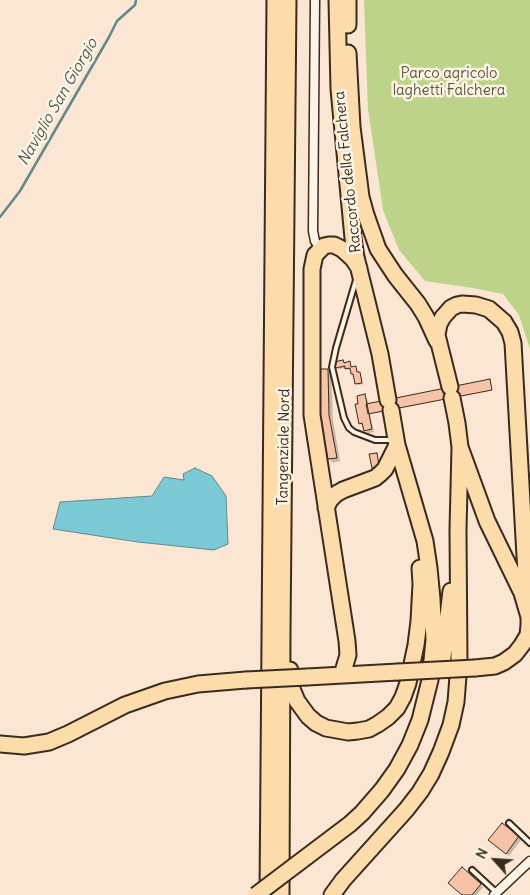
<!DOCTYPE html>
<html>
<head>
<meta charset="utf-8">
<style>
  body { margin:0 }
  #map { position:relative; width:530px; height:895px; overflow:hidden; background:#fae6d2; font-family:Delius,sans-serif }
  canvas { display:block }
  .north { position:absolute; left:470px; top:835px; width:50px; height:50px; -webkit-text-stroke:4px #fcf5e5; paint-order:stroke; rotate:296deg; font-size:14px; font-weight:700; line-height:20px; text-align:center; color:#3b2a1e }
  .north::after { content:''; display:block; margin:auto; width:18px; height:22px; background:#3b2a1e; clip-path:polygon(50% 0,100% 100%,50% 72%,0 100%) }
</style>
</head>
<body>
<div id="map">
<canvas width="530" height="895"></canvas>
<div class="north">N</div>
</div>
<script>
const ctx = document.querySelector('canvas').getContext('2d');
ctx.lineJoin = 'round';
function fill(path, color) { ctx.fillStyle = color; ctx.fill(path, 'evenodd'); }
const poly = rows => new Path2D(rows.map(r => 'M' + r).join(''));
function stroke(path, color, width, dash) { ctx.strokeStyle = color; ctx.lineWidth = width; ctx.lineCap = dash ? 'butt' : 'round'; ctx.setLineDash(dash || []); ctx.stroke(path); }
function label(font, color, halo, rows, align = 'center') {
  ctx.font = font + ' Delius,sans-serif'; ctx.lineWidth = 5; ctx.setLineDash([]); ctx.textBaseline = 'middle'; ctx.strokeStyle = halo; ctx.fillStyle = color; for (const [text, x, y, turn = 0] of rows) {
    ctx.save(); ctx.translate(x, y); ctx.rotate((+turn || 0) * Math.PI / 180); ctx.textAlign = isNaN(turn) ? turn : align; if (halo) ctx.strokeText(text, 0, 0); ctx.fillText(text, 0, 0); ctx.restore();
  }
}
const green = poly([
  [364,0,530,0,530,349,519,315,503,294,473,288,425,281,399,250,383,210,368,109]
]);
const water = poly([
  [195,468,212,476,226,496,228,544,214,550,138,542,53,529,60,502,152,496,164,477,184,480,183,474,195,468]
]);
const shadow = poly([
  [343,362,345,364,349,363,352,368,356,367,357,369,358,373,361,375,363,384,358,385,357,384,351,369,348,370,346,368,338,369,337,367],
  [327,370,331,374,333,420,340,461,333,463,329,459],
  [490,381,491,390,370,414,374,432,368,433,360,423,360,405,365,396,367,399,369,404],
  [502,825,521,840,509,856,493,843],
  [480,884,483,887,477,895,463,895]
]);
const stream = poly([
  [0,217,20,191,109,37,117,21,135,5,136,0]
]);
const building = poly([
  [343,360,344,363,350,361,351,367,356,366,357,372,360,372,362,383,355,384,353,374,351,374,350,368,345,369,345,366,336,368,334,362,343,360],
  [318,369,328,369,329,415,337,458,328,459,321,426,318,369],
  [490,379,492,390,368,414,366,404,490,379],
  [365,394,372,429,364,431,362,423,359,424,355,404,358,404,357,396,365,394],
  [377,453,379,466,372,468,369,454,377,453],
  [502,823,519,836,506,854,488,840,502,823],
  [462,867,481,884,472,895,462,895,448,883,462,867]
]);
const service = poly([
  [356,280,336,348,332,367,344,418,349,428,354,432,375,440,393,440],
  [509,823,530,843],
  [472,870,497,893]
]);
const minor = poly([
  [315,0,313,231,315,241,320,249],
  [494,895,530,861]
]);
const motorway = poly([
  [337,0,339,89,353,238,356,257,380,354,388,400],
  [348,25,348,0],
  [348,53,352,127,361,197,366,215,378,249,395,275,418,304,426,317,437,341],
  [450,387,437,335,439,324,443,317,451,308,457,305,462,304,476,305,489,309,504,322,510,332,513,343,528,609],
  [452,398,457,423,460,447,487,521,522,593,529,617,529,625,528,635,522,645,515,654,504,662,495,666,475,668],
  [326,508,330,500,336,494,343,490,375,478,380,474,385,469,397,445],
  [442,665,451,591],
  [290,670,292,689,297,701,308,716,316,723,326,728,348,732,358,731,369,729,378,724,388,717,397,708,403,697,408,683,416,645,419,621,421,584,420,568],
  [342,675,348,655,347,641,312,415,312,269,315,255,324,246,329,245,334,245,342,249,353,259,359,268],
  [307,677,398,672],
  [0,744,24,746,49,742,68,734,125,705,165,691,198,684,246,680],
  [297,864,350,824,362,813,382,790,397,769,410,745,420,720,430,680,434,640,432,599,429,568,425,541,397,445,391,410],
  [268,895,275,0],
  [281,895,282,631,288,0],
  [332,895,343,880,406,810,420,792,431,774,441,752,451,725,456,702,459,663,458,530,460,447]
]);
const motorwayBridge = poly([
  [398,672,475,668],
  [246,680,307,677],
  [256,895,297,864]
]);
const parkNames = [
  ["Parco agricolo",449,74],
  ["laghetti Falchera",449,91]
];
const streetNames = [
  ["Raccordo della Falchera",348,172,-96],
  ["Tangenziale Nord",284,447,-89]
];
const waterNames = [
  ["Naviglio San Giorgio",58,102,-60]
];
fill(green, '#bcd389');
fill(water, '#7ac9d5');
stroke(water, '#61898c', 1);
fill(shadow, '#0003');
stroke(stream, '#61898c', 2.5);
fill(building, '#f6c3a7');
stroke(building, '#3b2a1e', 1);
stroke(service, '#3b2a1e', 8);
stroke(minor, '#3b2a1e', 11);
stroke(motorway, '#3b2a1e', 19);
stroke(service, '#fcf5e5', 4);
stroke(minor, '#fcf5e5', 8);
stroke(motorway, '#fddcac', 15);
stroke(motorwayBridge, '#3b2a1e', 19, []);
stroke(motorwayBridge, '#fddcac', 15);
label('15px', '#5b5439', '#fcf5e5', parkNames);
label('15px', '#3b2a1e', '#fcf5e5', streetNames);
label('italic 16px', '#4e5a55', '#fcf5e5', waterNames);
</script>
</body>
</html>
